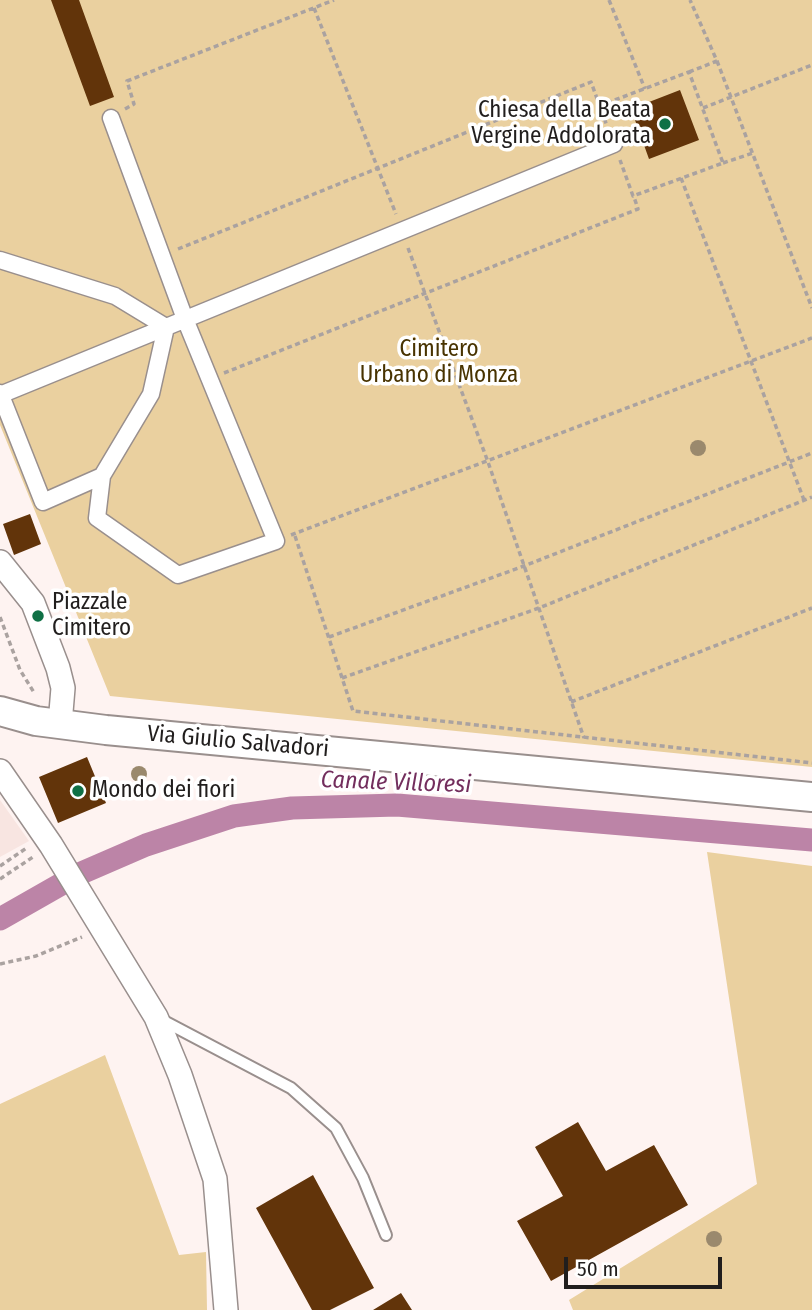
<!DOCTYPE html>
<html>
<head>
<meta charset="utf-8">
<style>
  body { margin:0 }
  #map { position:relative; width:812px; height:1310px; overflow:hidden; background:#fef3f1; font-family:"Fira Sans Condensed",sans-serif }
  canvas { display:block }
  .scale { position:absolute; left:564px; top:1257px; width:158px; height:32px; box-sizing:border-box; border:4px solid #211e1d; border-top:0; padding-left:9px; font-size:21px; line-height:24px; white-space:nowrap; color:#211e1d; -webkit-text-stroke:5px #fff; paint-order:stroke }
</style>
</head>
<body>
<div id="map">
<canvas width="812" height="1310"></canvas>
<div class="scale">50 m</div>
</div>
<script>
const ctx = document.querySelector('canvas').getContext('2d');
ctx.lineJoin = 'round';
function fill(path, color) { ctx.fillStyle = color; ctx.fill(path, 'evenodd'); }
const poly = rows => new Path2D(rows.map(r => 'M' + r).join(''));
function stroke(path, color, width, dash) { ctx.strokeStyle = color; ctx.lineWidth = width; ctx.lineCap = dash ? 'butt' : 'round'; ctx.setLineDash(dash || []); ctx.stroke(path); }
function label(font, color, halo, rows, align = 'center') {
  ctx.font = font + ' "Fira Sans Condensed",sans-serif'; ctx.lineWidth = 7; ctx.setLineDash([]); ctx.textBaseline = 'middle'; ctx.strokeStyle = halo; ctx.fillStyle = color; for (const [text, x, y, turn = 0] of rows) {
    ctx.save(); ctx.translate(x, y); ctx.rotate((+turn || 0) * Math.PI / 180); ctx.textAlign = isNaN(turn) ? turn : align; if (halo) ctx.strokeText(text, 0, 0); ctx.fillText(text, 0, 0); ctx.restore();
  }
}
const built = poly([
  [0,800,29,841,0,857]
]);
const green = poly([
  [0,0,812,0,812,767,110,696,0,425],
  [707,852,812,866,812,1310,573,1310,569,1300,757,1184],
  [105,1055,179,1255,206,1252,207,1310,0,1310,0,1104]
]);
const canal = poly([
  [0,919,79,874,146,845,234,816,292,808,397,805,812,840]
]);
const building = poly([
  [51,0,79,0,114,97,90,106],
  [680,90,699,140,649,159,631,109],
  [30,514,41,544,14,555,3,524],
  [87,757,106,803,58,823,39,777],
  [578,1122,606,1171,654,1145,688,1205,551,1281,517,1221,563,1196,535,1147],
  [313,1175,374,1288,330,1310,312,1310,256,1208],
  [401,1293,412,1310,373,1310]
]);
const path = poly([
  [609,0,645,89],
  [314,8,396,214],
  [717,61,812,308],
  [689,72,717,61,690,0],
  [599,106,689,72,723,163,633,196,620,160],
  [703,108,812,65],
  [125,109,134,104,127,81,334,0],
  [723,163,753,153],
  [681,178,804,500],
  [408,248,488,462,584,738],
  [178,249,591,82,607,126],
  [224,373,638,209,634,197],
  [291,535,812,338],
  [295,536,353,711,812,763],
  [0,617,20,670,35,694],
  [329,637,524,566,812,453],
  [342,678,539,608,812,497],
  [571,702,812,608],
  [0,866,28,847],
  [0,879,33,857],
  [0,964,36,956,82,937]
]);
const service = poly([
  [160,1019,291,1088,336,1128,363,1178,386,1235]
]);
const pedestrian = poly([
  [0,260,115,296,166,327,151,394,102,476,43,502,0,393],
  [0,395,614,144],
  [102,476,97,518,178,575,276,541,185,319,111,118]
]);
const minor = poly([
  [0,562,33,603,58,668,63,688,60,724],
  [0,771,51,845,156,1017,180,1075,215,1179,226,1310]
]);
const tertiary = poly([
  [0,711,36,721,106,730,812,797]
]);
const trees = [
  [698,448],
  [139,774],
  [714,1239]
];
const markers = [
  [665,124,7,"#0f7045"],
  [38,616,7,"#0f7045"],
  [78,791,7,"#0f7045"]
];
const poiNames = [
  ["Chiesa della Beata",651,111,"right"],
  ["Vergine Addolorata",651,137,"right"],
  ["Piazzale",52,603],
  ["Cimitero",52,629],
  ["Mondo dei fiori",92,791]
];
const parkNames = [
  ["Cimitero",439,350],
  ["Urbano di Monza",439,376]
];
const streetNames = [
  ["Via Giulio Salvadori",238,742,5]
];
const waterNames = [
  ["Canale Villoresi",396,783,2]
];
fill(built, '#f8e5e1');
fill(green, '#ead09f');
stroke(canal, '#bc84a7', 23);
fill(building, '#62340a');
stroke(service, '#998f8d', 14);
stroke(pedestrian, '#998f8d', 19);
stroke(minor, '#998f8d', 26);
stroke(tertiary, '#998f8d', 32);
stroke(path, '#aaa2a0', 3.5, [5, 3.5]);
stroke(service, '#fff', 10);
stroke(pedestrian, '#fff', 16);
stroke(minor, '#fff', 23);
stroke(tertiary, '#fff', 28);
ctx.fillStyle = '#9a896d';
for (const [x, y] of trees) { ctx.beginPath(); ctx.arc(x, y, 8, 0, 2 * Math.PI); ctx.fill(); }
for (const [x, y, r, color] of markers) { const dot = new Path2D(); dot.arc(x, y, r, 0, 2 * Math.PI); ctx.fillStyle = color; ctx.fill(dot); stroke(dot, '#fff', 2.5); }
label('23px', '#211e1d', '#fff', poiNames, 'left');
label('23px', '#483301', '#fff', parkNames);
label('23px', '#211e1d', '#fff', streetNames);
label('italic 24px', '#732e5d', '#fff', waterNames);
</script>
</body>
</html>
